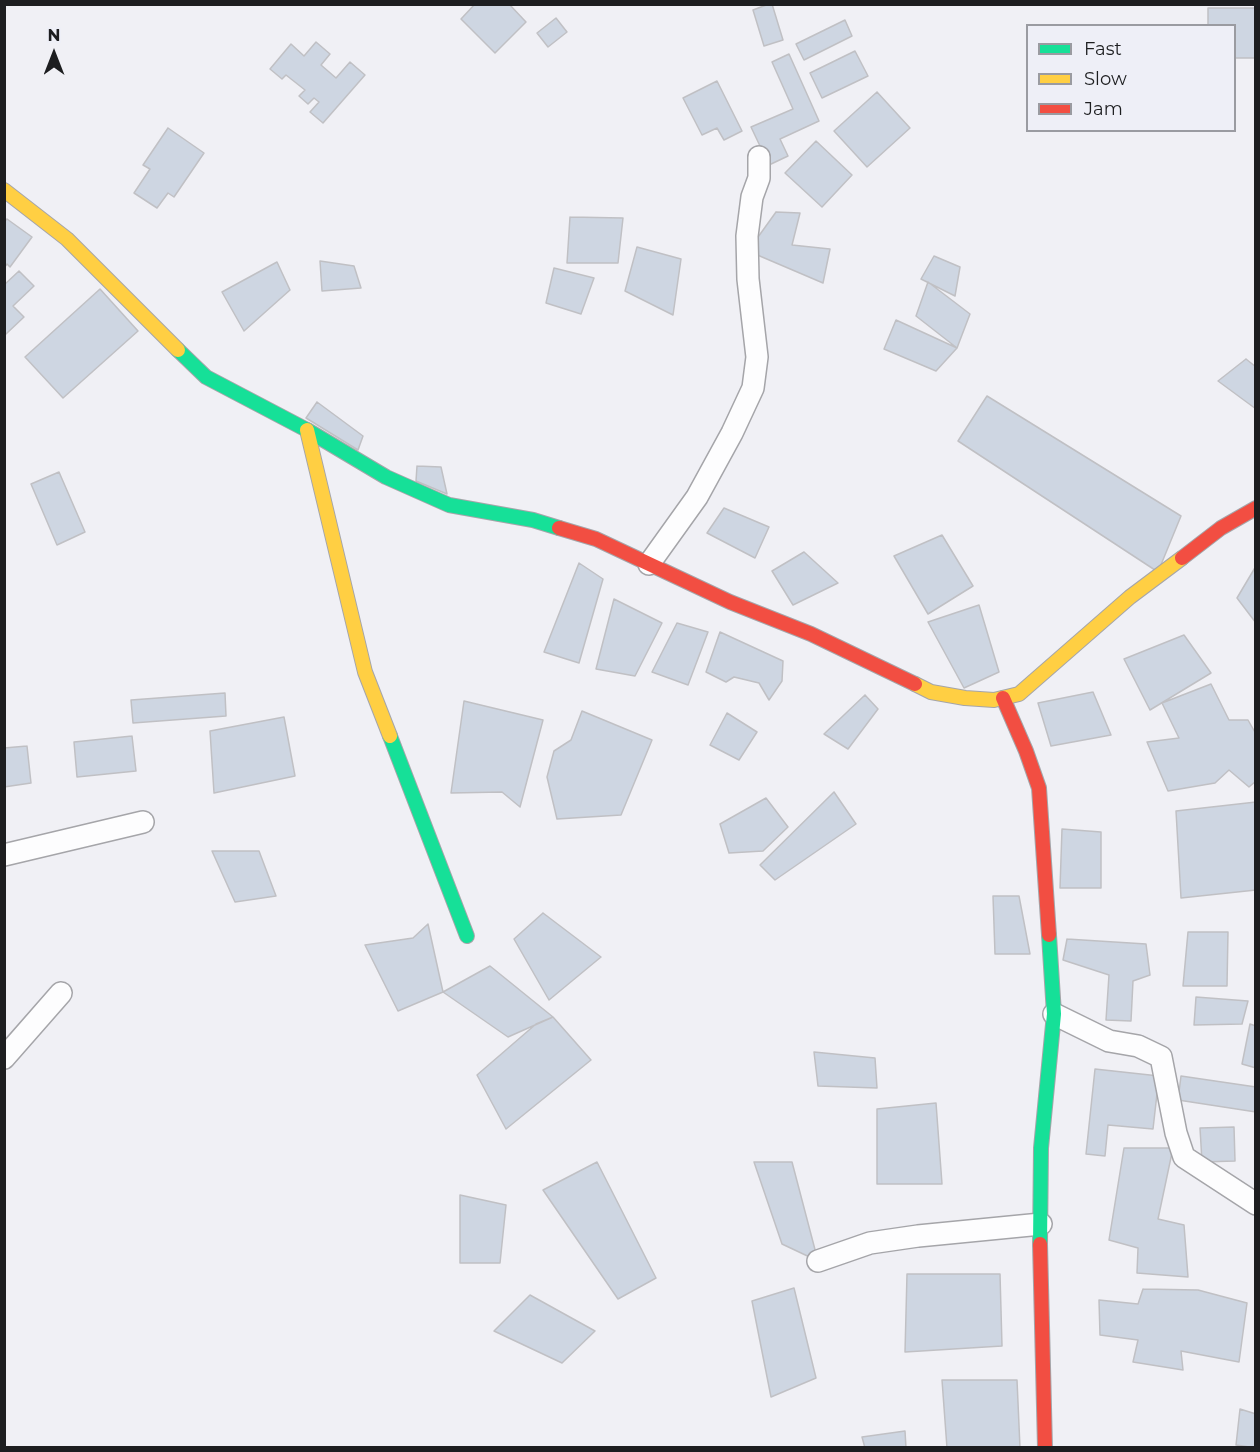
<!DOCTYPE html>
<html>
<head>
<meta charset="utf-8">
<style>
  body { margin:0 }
  #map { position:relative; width:1260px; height:1452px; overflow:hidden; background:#f0f0f5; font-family:Montserrat,sans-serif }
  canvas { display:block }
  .frame { position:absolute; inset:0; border:6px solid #1d1e20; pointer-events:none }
  .legend { position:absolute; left:1026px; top:24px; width:210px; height:108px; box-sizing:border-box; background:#eeeff7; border:2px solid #9a9ba1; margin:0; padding:8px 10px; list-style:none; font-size:18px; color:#1d1e20 }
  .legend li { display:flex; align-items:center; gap:12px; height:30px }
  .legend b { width:30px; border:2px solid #9a9ba1 }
  .north { position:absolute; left:24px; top:24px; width:60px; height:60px; -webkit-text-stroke:4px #eeeff7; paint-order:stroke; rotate:0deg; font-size:16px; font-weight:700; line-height:24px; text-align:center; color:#1d1e20 }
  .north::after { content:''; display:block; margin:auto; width:21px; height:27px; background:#1d1e20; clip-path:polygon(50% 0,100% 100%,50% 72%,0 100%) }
</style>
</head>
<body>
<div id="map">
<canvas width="1260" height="1452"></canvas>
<div class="frame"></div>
<ul class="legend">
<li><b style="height:8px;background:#16e098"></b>Fast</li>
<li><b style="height:8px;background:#ffcf43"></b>Slow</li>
<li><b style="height:8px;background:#f24e42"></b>Jam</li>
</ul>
<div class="north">N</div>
</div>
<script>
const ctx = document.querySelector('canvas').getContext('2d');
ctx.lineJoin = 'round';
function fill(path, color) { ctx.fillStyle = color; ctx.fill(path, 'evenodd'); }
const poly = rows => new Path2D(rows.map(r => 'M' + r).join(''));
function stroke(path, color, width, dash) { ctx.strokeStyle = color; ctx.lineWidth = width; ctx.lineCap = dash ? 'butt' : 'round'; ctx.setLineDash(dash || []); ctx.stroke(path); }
const building = poly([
  [475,4,509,4,526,22,495,53,461,19,475,4],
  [769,4,772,4,783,40,764,46,753,10,769,4],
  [1208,8,1256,8,1256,58,1234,58,1234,26,1208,26,1208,8],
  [556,18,567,32,548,47,537,33,556,18],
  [845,20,852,36,804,60,796,44,845,20],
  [316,42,330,54,321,65,336,78,350,62,365,75,323,123,310,112,319,102,314,98,308,104,299,96,305,90,286,75,282,79,270,69,291,44,304,56,316,42],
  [855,51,868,76,822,98,810,73,855,51],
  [789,54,819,121,780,139,788,156,769,165,751,127,793,109,772,62,789,54],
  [717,81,742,131,724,140,717,128,702,135,683,98,717,81],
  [877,92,910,128,867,167,834,131,877,92],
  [168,128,204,153,174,197,168,193,157,208,134,193,150,169,143,165,168,128],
  [816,141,852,175,822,207,785,173,816,141],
  [776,212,800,213,792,245,830,249,823,283,748,251,776,212],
  [570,217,623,218,618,263,567,263,570,217],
  [7,219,32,237,10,267,7,264,4,268,4,222,7,219],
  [637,247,681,259,673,315,625,291,637,247],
  [934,256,960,267,955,296,921,279,934,256],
  [320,261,354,266,361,288,322,291,320,261],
  [277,262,290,290,244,331,222,292,277,262],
  [554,268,594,278,581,314,546,303,554,268],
  [19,271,34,286,13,306,24,317,6,334,4,332,4,285,19,271],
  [928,282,970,314,957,348,916,316,928,282],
  [100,289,138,331,63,398,25,357,100,289],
  [896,320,957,348,936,371,884,349,896,320],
  [1246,359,1256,367,1256,409,1218,381,1246,359],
  [987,396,1181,516,1158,572,958,441,987,396],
  [317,402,363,436,358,450,306,418,317,402],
  [417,466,441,467,447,494,416,481,417,466],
  [59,472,85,532,57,545,31,484,59,472],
  [724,508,769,527,755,558,707,533,724,508],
  [942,535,973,586,928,614,894,556,942,535],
  [804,552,838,583,793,605,772,571,804,552],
  [579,563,603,579,579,663,544,652,579,563],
  [1256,566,1256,623,1237,598,1256,566],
  [614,599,662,623,635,676,596,669,614,599],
  [979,605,999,672,964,688,928,622,979,605],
  [677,623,708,632,688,685,652,672,677,623],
  [720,632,783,661,782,681,769,700,759,683,734,677,726,682,706,672,720,632],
  [1184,635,1211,673,1150,710,1124,659,1184,635],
  [1211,684,1229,720,1248,720,1256,734,1256,781,1249,787,1229,770,1215,783,1168,791,1147,742,1179,738,1162,703,1211,684],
  [1093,692,1111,735,1051,746,1038,703,1093,692],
  [225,693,226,716,133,723,131,700,225,693],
  [865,695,878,709,848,749,824,734,865,695],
  [464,701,543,720,520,807,502,792,451,793,464,701],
  [582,711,652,740,621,815,557,819,547,777,554,751,571,740,582,711],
  [727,713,757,732,739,760,710,745,727,713],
  [284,717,295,776,214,793,210,731,284,717],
  [132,736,136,771,77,777,74,742,132,736],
  [27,746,31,783,4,787,4,748,27,746],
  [834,792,856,824,775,880,760,865,834,792],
  [766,798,788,827,763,851,729,853,720,824,766,798],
  [1256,802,1256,890,1181,898,1176,811,1256,802],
  [1062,829,1101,832,1101,888,1060,888,1062,829],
  [212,851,259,851,276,896,235,902,212,851],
  [993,896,1019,896,1030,954,995,954,993,896],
  [543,913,601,957,549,1000,514,939,543,913],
  [428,924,443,992,398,1011,365,945,413,938,428,924],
  [1188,932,1228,932,1227,986,1183,986,1188,932],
  [1067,939,1146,944,1150,975,1133,981,1131,1021,1106,1020,1109,975,1063,960,1067,939],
  [490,966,553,1017,508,1037,443,992,490,966],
  [1196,997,1248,1001,1242,1024,1194,1025,1196,997],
  [553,1017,591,1060,506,1129,477,1075,536,1024,553,1017],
  [1250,1024,1256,1026,1256,1068,1242,1064,1250,1024],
  [814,1052,875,1058,877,1088,818,1086,814,1052],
  [1095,1069,1159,1076,1153,1129,1108,1125,1105,1156,1086,1154,1095,1069],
  [1181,1076,1256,1087,1256,1112,1178,1100,1181,1076],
  [936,1103,942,1184,877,1184,877,1109,936,1103],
  [1234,1127,1235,1161,1202,1162,1200,1128,1234,1127],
  [1124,1148,1173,1148,1158,1219,1184,1225,1188,1277,1137,1273,1138,1248,1109,1240,1124,1148],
  [597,1162,656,1278,618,1299,543,1190,597,1162],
  [754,1162,792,1162,818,1261,782,1244,754,1162],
  [460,1195,506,1205,500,1263,460,1263,460,1195],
  [907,1274,1000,1274,1002,1346,905,1352,907,1274],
  [794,1288,816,1378,771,1397,752,1301,794,1288],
  [1143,1289,1198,1290,1247,1303,1239,1362,1181,1351,1183,1370,1133,1362,1138,1340,1100,1335,1099,1300,1138,1304,1143,1289],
  [530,1295,595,1331,562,1363,494,1331,530,1295],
  [942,1380,1017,1380,1020,1448,947,1448,942,1380],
  [1240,1409,1256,1414,1256,1448,1236,1445,1240,1409],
  [905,1431,906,1448,865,1448,862,1437,905,1431]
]);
const street = poly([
  [649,564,697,497,732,433,753,388,757,357,748,279,747,236,752,197,759,178,759,157],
  [4,855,143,822],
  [1054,1014,1109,1041,1138,1046,1161,1057,1176,1133,1184,1157,1256,1204],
  [4,1058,61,993],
  [818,1261,870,1243,918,1236,1041,1224]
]);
const fast = poly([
  [178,350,206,377,307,430,386,477,449,505,533,520,559,528],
  [390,736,467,936],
  [1040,1244,1041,1148,1054,1014,1049,935]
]);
const slow = poly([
  [4,190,67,239,178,350],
  [307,430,365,672,390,736],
  [915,684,931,692,965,698,994,700,1019,694,1130,597,1182,558]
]);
const jam = poly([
  [559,528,596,539,730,602,811,634,915,684],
  [1182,558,1221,528,1256,508],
  [1003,698,1026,751,1039,788,1049,935],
  [1040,1244,1045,1448]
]);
fill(building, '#ced6e2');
stroke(building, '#c0c0c4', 1.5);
stroke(street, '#a5a5a9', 24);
stroke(fast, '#a5a5a9', 16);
stroke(slow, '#a5a5a9', 16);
stroke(jam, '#a5a5a9', 16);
stroke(street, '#fdfdfe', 21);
stroke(fast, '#16e098', 14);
stroke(slow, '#ffcf43', 14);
stroke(jam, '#f24e42', 14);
</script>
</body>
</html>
